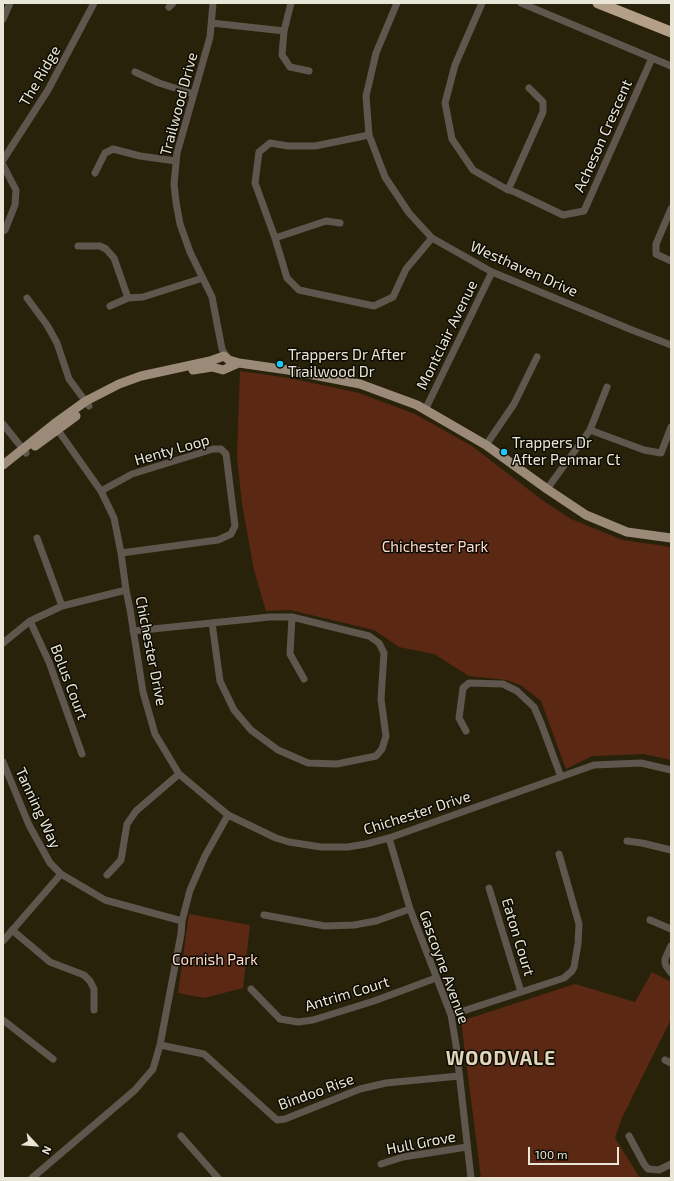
<!DOCTYPE html>
<html>
<head>
<meta charset="utf-8">
<style>
  body { margin:0 }
  #map { position:relative; width:674px; height:1181px; overflow:hidden; background:#29220a; font-family:"Exo 2",sans-serif }
  canvas { display:block }
  .frame { position:absolute; inset:0; border:4px solid #eae6d7; pointer-events:none }
  .north { position:absolute; left:16px; top:1125px; width:40px; height:40px; -webkit-text-stroke:3px #0e0b03; paint-order:stroke; rotate:116deg; font-size:11px; font-weight:700; line-height:16px; text-align:center; color:#eae6d7 }
  .north::after { content:''; display:block; margin:auto; width:14px; height:18px; background:#eae6d7; clip-path:polygon(50% 0,100% 100%,50% 72%,0 100%) }
  .scale { position:absolute; left:528px; top:1147px; width:91px; height:18px; box-sizing:border-box; border:2px solid #eae6d7; border-top:0; padding-left:5px; font-size:12px; line-height:14px; white-space:nowrap; color:#eae6d7; -webkit-text-stroke:3px #0e0b03; paint-order:stroke }
</style>
</head>
<body>
<div id="map">
<canvas width="674" height="1181"></canvas>
<div class="frame"></div>
<div class="north">N</div>
<div class="scale">100 m</div>
</div>
<script>
const ctx = document.querySelector('canvas').getContext('2d');
ctx.lineJoin = 'round';
function fill(path, color) { ctx.fillStyle = color; ctx.fill(path, 'evenodd'); }
const poly = rows => new Path2D(rows.map(r => 'M' + r).join(''));
function stroke(path, color, width, dash) { ctx.strokeStyle = color; ctx.lineWidth = width; ctx.lineCap = dash ? 'butt' : 'round'; ctx.setLineDash(dash || []); ctx.stroke(path); }
function label(font, color, halo, rows, align = 'center') {
  ctx.font = font + ' "Exo 2",sans-serif'; ctx.lineWidth = 3; ctx.setLineDash([]); ctx.textBaseline = 'middle'; ctx.strokeStyle = halo; ctx.fillStyle = color; for (const [text, x, y, turn = 0] of rows) {
    ctx.save(); ctx.translate(x, y); ctx.rotate((+turn || 0) * Math.PI / 180); ctx.textAlign = isNaN(turn) ? turn : align; if (halo) ctx.strokeText(text, 0, 0); ctx.fillText(text, 0, 0); ctx.restore();
  }
}
const green = poly([
  [240,371,289,378,359,393,415,414,472,446,542,500,571,519,623,540,671,547,671,760,644,754,592,756,566,769,541,701,522,686,507,680,469,676,434,654,399,647,374,630,290,610,266,611,254,570,242,504,237,456],
  [189,914,250,925,243,988,204,998,178,993],
  [652,972,671,982,671,1019,621,1120,615,1138,640,1178,481,1178,461,1021,575,984,635,1002]
]);
const minor = poly([
  [213,3,210,37,177,153,174,184,176,202,180,224,190,252,212,297,222,349,227,357],
  [291,3,284,31,282,55,290,67,309,71],
  [397,3,376,53,366,96,369,135,385,177,409,213,432,238,492,272,632,330,671,345],
  [482,3,455,65,445,103,452,139,473,170,508,190,515,192,563,215,584,211,652,58],
  [521,3,671,66],
  [169,7,173,3],
  [3,19,10,3],
  [212,23,284,31],
  [135,72,159,83,194,94],
  [369,135,315,146,288,146,270,143,259,152,255,183,275,238,287,278,299,290,374,306,393,297,406,269,432,238],
  [3,160,48,90,94,3],
  [3,165,16,190,15,205,5,230,3,231],
  [95,173,105,153,113,149,140,156,176,161],
  [508,190,543,112,543,102,529,88],
  [671,209,656,244,656,254,671,261],
  [275,238,326,221,340,223],
  [78,246,100,246,106,249,114,258,128,298],
  [27,298,47,325,57,343,69,379,89,406],
  [110,306,128,298,143,297,203,278],
  [425,410,492,272],
  [3,424,26,453],
  [55,426,101,491,114,518,121,553,126,590,130,609,143,692,155,734,179,774,228,815,276,838,289,842,321,847,348,847,366,844,389,838,594,765,641,763,671,770],
  [590,430,644,450,661,453,671,427],
  [486,445,514,404,537,357],
  [547,489,590,430,607,387],
  [101,491,132,474,213,449,221,449,226,454,235,526,231,534,218,540,121,553],
  [37,538,62,606],
  [292,617,290,654,304,679],
  [30,621,49,662,82,754],
  [133,631,270,617,292,617,369,636,379,643,384,653,381,699,386,736,382,749,376,756,337,764,308,763,278,750,251,730,234,710,220,681,212,623],
  [3,643,30,621,62,606,126,590],
  [466,731,459,718,463,688,469,683,503,684,517,691,534,707,541,723,561,777],
  [3,762,29,825,50,863,61,874,105,900,182,921],
  [389,838,410,909,451,1015,456,1045,471,1178],
  [627,841,642,843,671,850],
  [107,875,121,860,127,824,136,811,179,774],
  [489,888,521,992],
  [264,915,325,926,354,925,376,921,410,909],
  [650,920,671,929],
  [12,930,50,962,84,975,90,981,94,989,94,1010],
  [3,941,61,874],
  [671,946,665,959,665,963,666,966,671,973],
  [251,989,280,1019,298,1022,313,1020,374,1001,436,978],
  [451,1015,564,978,572,971,574,967,578,944,579,924,559,854],
  [3,1020,53,1059],
  [160,1045,204,1054,277,1120,285,1119,360,1089,386,1083,459,1076],
  [665,1060,671,1063],
  [181,1136,218,1178],
  [629,1136,644,1164,648,1169,659,1170,671,1164],
  [381,1164,403,1157,467,1147],
  [32,1178,135,1090,153,1069,160,1045,181,934,182,921,190,890,205,856,228,815]
]);
const major = poly([
  [193,370,212,367,223,370,239,363],
  [35,446,76,416],
  [3,465,54,424,86,401,119,384,141,376,210,361,224,356,229,360,239,363,288,370,360,384,417,405,486,445,547,489,586,515,627,532,671,538]
]);
const highway = poly([
  [598,3,671,32]
]);
const markers = [
  [280,364,4,"#1dc9fc"],
  [504,452,4,"#1dc9fc"]
];
const streetNames = [
  ["The Ridge",40,76,-60],
  ["Trailwood Drive",179,104,-75],
  ["Acheson Crescent",603,136,-66],
  ["Westhaven Drive",524,269,24],
  ["Montclair Avenue",447,335,-64],
  ["Henty Loop",172,450,-16],
  ["Chichester Drive",151,651,79],
  ["Bolus Court",69,682,69],
  ["Tanning Way",38,808,65],
  ["Chichester Drive",417,813,-18],
  ["Eaton Court",518,937,73],
  ["Gascoyne Avenue",444,967,70],
  ["Antrim Court",347,994,-17],
  ["Bindoo Rise",316,1092,-20],
  ["Hull Grove",421,1143,-11]
];
const poiNames = [
  ["Trappers Dr After",288,355],
  ["Trailwood Dr",288,372],
  ["Trappers Dr",512,443],
  ["After Penmar Ct",512,460]
];
const parkNames = [
  ["Chichester Park",435,547],
  ["Cornish Park",215,960]
];
const districtNames = [
  ["WOODVALE",501,1059]
];
fill(green, '#5b2814');
stroke(minor, '#5f564e', 7);
stroke(major, '#9c8a79', 9);
stroke(highway, '#b49f89', 11);
for (const [x, y, r, color] of markers) { const dot = new Path2D(); dot.arc(x, y, r, 0, 2 * Math.PI); ctx.fillStyle = color; ctx.fill(dot); stroke(dot, '#0e0b03', 1.5); }
label('15px', '#eae6d7', '#0e0b03', streetNames);
label('15px', '#eae6d7', '#0e0b03', poiNames, 'left');
label('15px', '#ffdacd', '#0e0b03', parkNames);
ctx.letterSpacing = '1px';
label('bold 19px', '#e0d7bb', '#0e0b03', districtNames);
ctx.letterSpacing = '0px';
</script>
</body>
</html>
